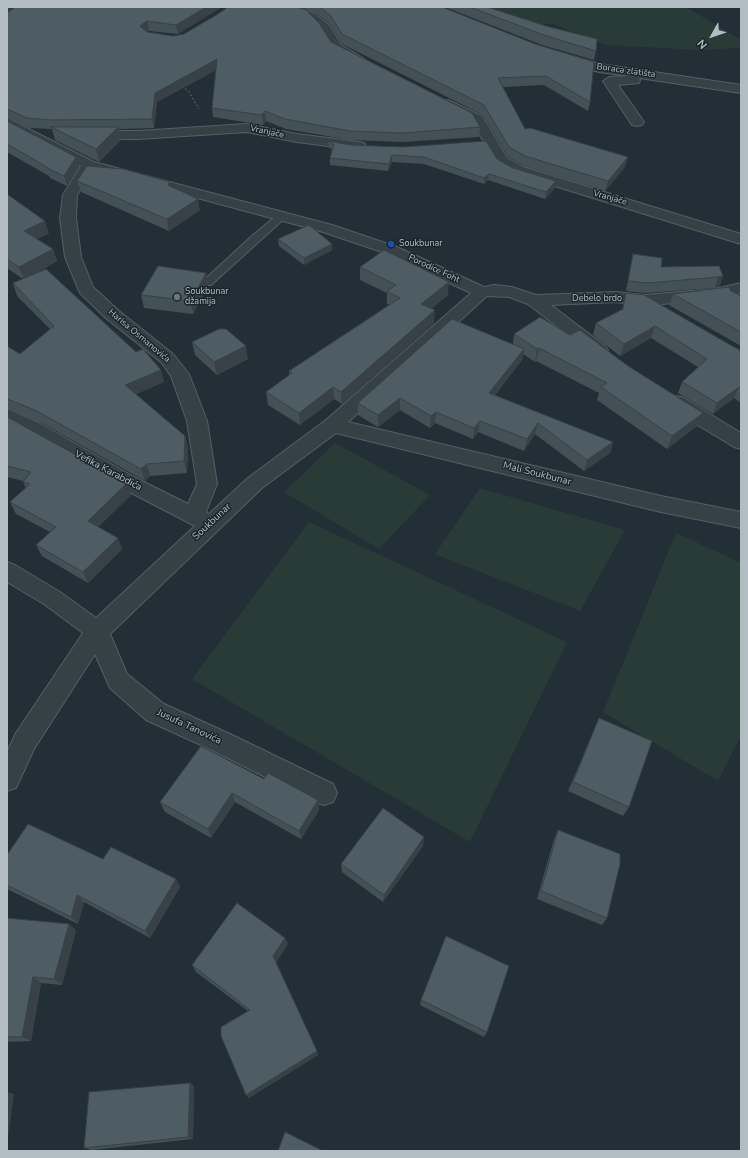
<!DOCTYPE html>
<html>
<head>
<meta charset="utf-8">
<style>
  body { margin:0 }
  #map { position:relative; width:748px; height:1158px; overflow:hidden; background:#232f36; font-family:"Nunito Sans",sans-serif }
  canvas { display:block }
  .frame { position:absolute; inset:0; border:8px solid #b1bcc3; pointer-events:none }
  .north { position:absolute; left:692px; top:16px; width:40px; height:40px; -webkit-text-stroke:3px #1b262b; paint-order:stroke; rotate:230deg; font-size:11px; font-weight:700; line-height:16px; text-align:center; color:#b1bcc3 }
  .north::after { content:''; display:block; margin:auto; width:14px; height:18px; background:#b1bcc3; clip-path:polygon(50% 0,100% 100%,50% 72%,0 100%) }
</style>
</head>
<body>
<div id="map">
<canvas width="748" height="1158"></canvas>
<div class="frame"></div>
<div class="north">N</div>
</div>
<script>
const ctx = document.querySelector('canvas').getContext('2d');
ctx.lineJoin = 'round';
function fill(path, color) { ctx.fillStyle = color; ctx.fill(path, 'evenodd'); }
const poly = rows => new Path2D(rows.map(r => 'M' + r).join(''));
function stroke(path, color, width, dash) { ctx.strokeStyle = color; ctx.lineWidth = width; ctx.lineCap = dash ? 'butt' : 'round'; ctx.setLineDash(dash || []); ctx.stroke(path); }
function label(font, color, halo, rows, align = 'center') {
  ctx.font = font + ' "Nunito Sans",sans-serif'; ctx.lineWidth = 3; ctx.setLineDash([]); ctx.textBaseline = 'middle'; ctx.strokeStyle = halo; ctx.fillStyle = color; for (const [text, x, y, turn = 0] of rows) {
    ctx.save(); ctx.translate(x, y); ctx.rotate((+turn || 0) * Math.PI / 180); ctx.textAlign = isNaN(turn) ? turn : align; if (halo) ctx.strokeText(text, 0, 0); ctx.fillText(text, 0, 0); ctx.restore();
  }
}
const green = poly([
  [475,7,686,7,736,37,741,38,741,48,697,50,606,45,553,24,513,23],
  [335,443,430,495,379,549,284,492],
  [480,488,625,530,580,611,435,554],
  [309,522,567,642,470,842,192,679],
  [676,533,741,563,741,736,718,781,603,712]
]);
const path = poly([
  [182,86,189,92,199,109]
]);
const service = poly([
  [283,212,286,213,288,215,286,217,211,285,203,285,202,283,203,281,253,235,280,213,283,212]
]);
const minor = poly([
  [280,7,297,7,315,14,330,26,341,45,363,58,357,62,353,61,332,50,321,31,307,18,282,9,280,7],
  [565,54,600,64,741,85,741,93,639,78,640,80,639,83,618,85,644,122,642,125,637,126,632,125,603,81,609,77,629,76,599,72,561,61,559,58,565,54],
  [448,100,482,116,507,158,523,167,741,234,741,244,513,173,497,164,472,122,443,107,441,104,443,101,448,100],
  [7,118,94,162,332,225,397,247,484,287,494,285,512,287,536,295,616,292,645,295,715,289,741,283,741,293,715,299,662,304,660,309,654,310,641,305,616,302,551,305,605,346,608,350,605,354,599,356,593,354,528,304,509,297,487,296,348,422,661,496,741,512,741,528,661,512,336,433,262,488,110,634,127,674,164,704,230,734,333,784,337,793,333,802,324,805,315,802,212,750,146,720,110,688,95,654,34,749,16,788,7,791,7,752,16,733,83,633,44,604,7,582,7,562,15,565,60,592,96,618,195,526,120,487,7,424,7,409,39,423,134,477,188,504,197,484,187,421,171,376,161,362,107,319,80,293,65,257,60,218,63,195,81,166,7,127,7,118],
  [93,170,320,231,385,253,471,293,326,420,248,478,209,514,206,512,217,484,207,421,189,374,173,354,119,311,93,287,81,257,76,218,77,195,93,170],
  [247,124,297,134,359,142,364,143,366,146,364,149,359,150,297,142,247,132,138,139,89,139,84,138,82,135,84,132,89,131,138,131,247,124],
  [675,396,682,397,741,433,741,449,734,447,668,407,666,402,668,397,675,396]
]);
const wall = poly([
  [15,7,222,7,178,34,149,31,147,32,173,36,331,42,480,127,479,137,403,142,350,140,286,129,266,121,263,125,213,117,212,108,216,70,157,102,154,128,118,129,121,140,99,162,55,140,52,129,30,128,7,118,7,13],
  [301,7,442,7,590,102,588,111,544,85,503,87,525,129,625,167,605,191,524,166,508,157,483,115,342,44,331,25,316,13],
  [445,7,487,7,596,51,594,60,542,45],
  [7,121,76,157,79,167,67,186,50,178,49,176,7,152],
  [328,141,350,145,497,159,513,168,556,181,555,188,545,199,488,180,484,184,424,164,392,162,388,171,330,165,330,158,332,149,329,148],
  [77,181,171,186,200,210,169,231,81,192],
  [7,194,49,233,37,239,53,249,57,261,35,274,164,382,136,394,185,436,188,448,187,473,150,476,145,481,40,422,7,409,7,346,20,354,50,329,17,296,13,283,23,279,7,268],
  [278,239,332,244,332,250,304,265,279,246],
  [633,254,661,267,719,266,720,286,715,288,645,293,626,291,631,264],
  [360,267,448,295,431,309,434,323,342,404,334,399,300,425,268,405,266,392,289,375,289,371,389,305,387,304,387,293,360,280],
  [206,273,208,286,193,314,144,308,141,295],
  [731,291,741,296,741,346,669,305,673,294],
  [626,293,741,350,741,403,734,398,713,414,678,393,682,382,698,367,651,338,620,356,593,335,596,323,622,310],
  [514,334,697,426,667,449,597,400,599,393,536,361,535,362,523,354,522,360,495,395,613,442,610,453,584,471,535,434,524,451,478,432,473,439,435,423,430,428,400,410,378,427,358,415,358,403,513,344],
  [192,342,248,359,217,375,195,355],
  [7,417,131,495,98,527,118,538,122,549,88,583,42,556,36,545,50,532,16,514,10,502,26,488,23,482,23,481,7,477],
  [599,718,629,807,623,816,568,791],
  [264,779,318,800,319,810,301,839,235,802,211,838,165,812,160,802],
  [558,830,607,918,602,925,537,899,554,839],
  [423,846,383,902,342,872,341,864],
  [7,855,103,859,176,879,180,887,150,938,84,902,78,924,7,889],
  [7,918,69,924,76,930,62,985,41,983,31,1041,7,1042],
  [285,938,288,944,276,962,318,1055,249,1098,246,1095,248,1011,196,972,192,965],
  [421,1000,487,1032,484,1037,420,1005],
  [194,1086,193,1139,92,1150,84,1148]
]);
const shadedWall = poly([
  [7,7,14,7,7,12],
  [206,7,222,7,178,34,176,25],
  [147,21,149,31,142,36,140,26],
  [217,59,218,69,157,102,154,128,152,119,155,93],
  [265,111,266,121,263,125,262,115],
  [118,127,121,140,99,162,96,149],
  [392,155,392,162,388,171,389,164],
  [76,157,79,167,67,186,64,176],
  [628,157,625,167,605,191,608,181],
  [489,174,488,180,484,184,484,178],
  [556,181,555,188,545,199,546,192],
  [198,199,200,210,169,231,167,219],
  [45,221,49,233,28,243,24,231],
  [332,244,332,250,304,265,304,258],
  [53,249,57,261,24,280,19,267],
  [206,273,208,286,193,314,191,301],
  [723,276,720,286,715,288,718,277],
  [449,282,448,295,420,317,421,304],
  [435,310,434,323,342,404,341,392],
  [655,326,651,338,620,356,624,344],
  [246,346,248,359,217,375,214,362],
  [539,348,536,361,535,362,537,349],
  [524,349,522,360,487,404,489,393],
  [161,370,164,382,129,397,125,385],
  [333,387,334,399,300,425,299,413],
  [739,387,734,398,713,414,717,403],
  [400,398,400,410,378,427,378,415],
  [436,412,435,423,430,428,431,416],
  [703,413,697,426,667,449,672,436],
  [480,421,478,432,473,439,474,428],
  [538,423,535,434,524,451,527,439],
  [185,436,188,448,187,473,184,461],
  [613,442,610,453,584,471,587,460],
  [147,464,150,476,145,481,141,469],
  [127,483,131,495,92,533,88,521],
  [118,538,122,549,88,583,83,572],
  [232,793,235,802,211,838,208,829],
  [318,800,319,810,301,839,299,831],
  [424,837,423,846,383,902,384,895],
  [176,879,180,887,150,938,145,931],
  [77,895,84,902,78,924,71,917],
  [69,924,76,930,62,985,54,979],
  [285,938,288,944,276,963,273,956],
  [33,977,41,983,31,1041,22,1037],
  [317,1051,318,1055,249,1098,246,1095],
  [190,1083,194,1086,193,1139,188,1137],
  [7,1092,14,1094,7,1146]
]);
const building = poly([
  [15,7,206,7,176,25,147,21,140,26,147,32,173,36,184,34,218,14,228,7,297,7,306,10,319,23,331,42,472,113,480,127,403,133,350,131,285,119,265,111,262,115,212,108,217,59,155,93,152,119,51,120,27,118,7,109,7,13,15,7],
  [320,7,442,7,535,44,594,62,590,102,546,76,498,78,525,129,530,128,628,157,608,181,525,156,509,147,484,105,342,34,331,16,320,7],
  [470,7,487,7,546,26,597,39,596,51,544,35,470,7],
  [7,121,76,157,64,176,47,168,47,167,7,144,7,121],
  [51,127,118,127,96,149,51,127],
  [328,141,350,145,403,147,486,141,497,159,513,168,556,181,546,192,489,174,484,178,424,157,392,155,389,164,330,158,334,144,328,141],
  [87,166,123,169,170,182,168,185,198,199,167,219,77,181,87,166],
  [7,194,45,221,24,231,53,249,19,267,7,259,7,194],
  [309,225,332,244,304,258,278,239,309,225],
  [384,250,449,282,421,304,435,310,341,392,333,387,299,413,266,392,292,373,289,371,400,298,387,291,396,285,360,267,384,250],
  [633,254,662,258,661,267,719,266,723,276,718,277,648,283,628,281,633,254],
  [158,266,206,273,191,301,141,295,158,266],
  [46,269,136,352,143,349,161,370,125,385,185,436,184,461,147,464,141,469,35,410,7,399,7,346,20,354,54,326,13,283,46,269],
  [729,287,731,291,741,296,741,332,673,294,729,287],
  [626,293,644,295,739,350,741,350,741,388,739,387,717,403,682,382,707,359,655,326,624,344,596,323,623,309,626,293],
  [540,317,570,335,580,330,628,366,703,413,672,436,601,387,607,383,539,348,537,349,514,334,540,317],
  [452,319,524,349,489,393,613,442,587,460,538,423,527,439,480,421,474,428,436,412,431,416,400,398,378,415,358,403,452,319],
  [219,329,226,329,246,346,214,362,192,342,219,329],
  [7,417,127,483,88,521,118,538,83,572,36,545,56,527,10,502,30,484,23,482,31,472,7,466,7,417],
  [599,718,652,741,629,807,573,782,599,718],
  [201,746,264,779,268,773,318,800,299,831,232,793,208,829,160,802,201,746],
  [383,808,424,837,384,895,341,864,383,808],
  [28,824,103,859,111,847,176,879,145,931,77,895,71,917,7,885,7,855,28,824],
  [558,830,620,854,620,864,607,918,541,891,558,830],
  [237,903,285,938,273,956,317,1051,246,1095,221,1036,221,1027,250,1010,192,965,237,903],
  [7,918,69,924,54,979,33,977,22,1037,7,1037,7,918],
  [446,936,509,966,487,1032,421,1000,446,936],
  [190,1083,188,1137,84,1148,89,1092,190,1083],
  [285,1132,323,1151,278,1151,285,1132]
]);
const markers = [
  [391,244,4,"#1a4fb4"],
  [177,297,4,"#6b7280"]
];
const farStreetnames = [
  ["Boraca zlatišta",626,71,8],
  ["Vranjače",267,132,12],
  ["Vranjače",610,198,16],
  ["Porodice Foht",434,269,25],
  ["Debelo brdo",597,299],
  ["Harisa Osmanovića",139,336,40]
];
const farPoinames = [
  ["Soukbunar",399,244],
  ["Soukbunar",185,292],
  ["džamija",185,302]
];
const streetNames = [
  ["Vefika Karabdića",108,471,28],
  ["Mali Soukbunar",537,474,14],
  ["Soukbunar",212,522,-43],
  ["Jusufa Tanovića",189,727,25]
];
fill(green, '#283b36');
stroke(service, '#545f64', 2);
stroke(minor, '#545f64', 2);
stroke(path, '#465856', 1.5, [2, 2]);
fill(service, '#364146');
fill(minor, '#364146');
fill(wall, '#435056');
fill(shadedWall, '#374146');
fill(building, '#4e5d64');
stroke(building, '#374146', 1);
for (const [x, y, r, color] of markers) { const dot = new Path2D(); dot.arc(x, y, r, 0, 2 * Math.PI); ctx.fillStyle = color; ctx.fill(dot); stroke(dot, '#1b262b', 1.5); }
label('9px', '#b1bcc3', '#1b262b', farStreetnames);
label('9px', '#b1bcc3', '#1b262b', farPoinames, 'left');
label('10px', '#b1bcc3', '#1b262b', streetNames);
</script>
</body>
</html>
